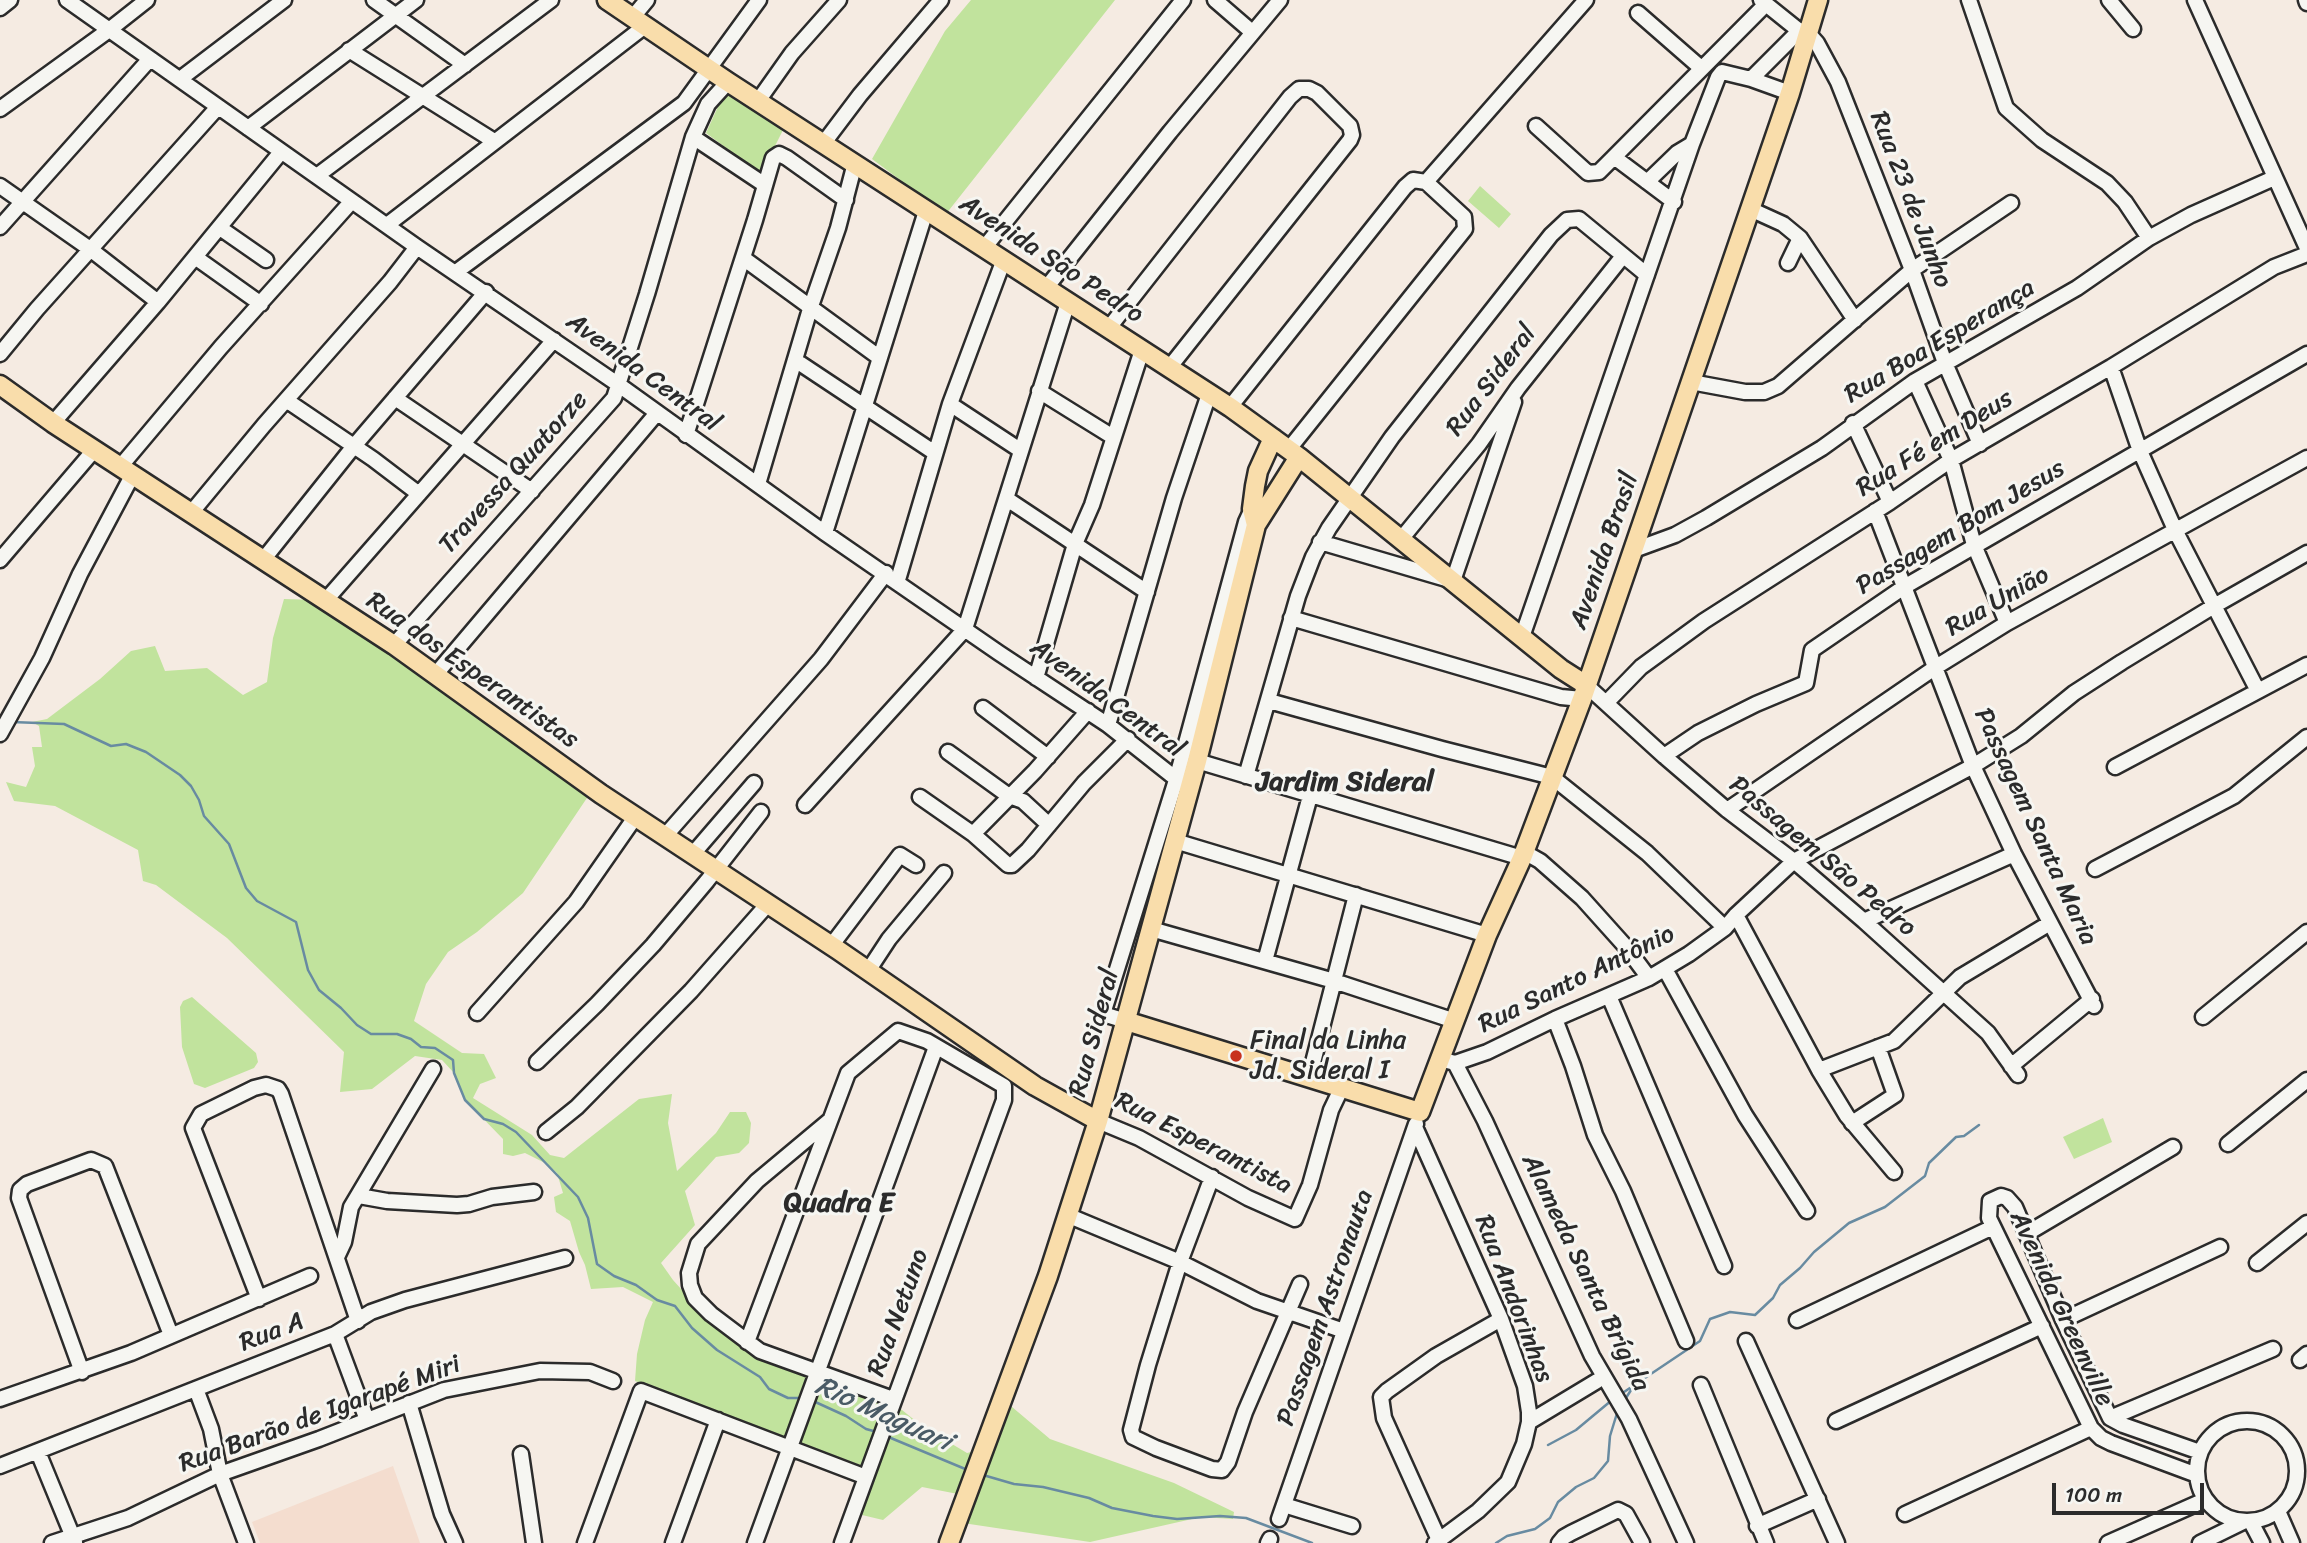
<!DOCTYPE html>
<html>
<head>
<meta charset="utf-8">
<style>
  body { margin:0 }
  #map { position:relative; width:2307px; height:1543px; overflow:hidden; background:#f5ebe2; font-family:Sriracha,sans-serif }
  canvas { display:block }
  .scale { position:absolute; left:2052px; top:1483px; width:152px; height:32px; box-sizing:border-box; border:4px solid #2b2b2b; border-top:0; padding-left:9px; font-size:21px; line-height:24px; white-space:nowrap; color:#2b2b2b; -webkit-text-stroke:5px #f6f6f2; paint-order:stroke }
</style>
</head>
<body>
<div id="map">
<canvas width="2307" height="1543"></canvas>
<div class="scale">100 m</div>
</div>
<script>
const ctx = document.querySelector('canvas').getContext('2d');
ctx.lineJoin = 'round';
function fill(path, color) { ctx.fillStyle = color; ctx.fill(path, 'evenodd'); }
const poly = rows => new Path2D(rows.map(r => 'M' + r).join(''));
function stroke(path, color, width, dash) { ctx.strokeStyle = color; ctx.lineWidth = width; ctx.lineCap = dash ? 'butt' : 'round'; ctx.setLineDash(dash || []); ctx.stroke(path); }
function label(font, color, halo, rows, align = 'center') {
  ctx.font = font + ' Sriracha,sans-serif'; ctx.lineWidth = 6; ctx.setLineDash([]); ctx.textBaseline = 'middle'; ctx.strokeStyle = halo; ctx.fillStyle = color; for (const [text, x, y, turn = 0] of rows) {
    ctx.save(); ctx.translate(x, y); ctx.rotate((+turn || 0) * Math.PI / 180); ctx.textAlign = isNaN(turn) ? turn : align; if (halo) ctx.strokeText(text, 0, 0); ctx.fillText(text, 0, 0); ctx.restore();
  }
}
const built = poly([
  [393,1466,420,1543,260,1543,252,1522]
]);
const green = poly([
  [971,0,1115,0,946,214,872,159,945,31],
  [726,89,784,128,761,174,706,133],
  [1480,186,1511,214,1499,228,1468,201],
  [284,599,317,600,593,789,523,893,477,932,448,952,426,984,414,1021,462,1053,484,1054,496,1078,480,1084,473,1098,532,1135,550,1155,564,1158,639,1099,672,1094,668,1123,677,1171,716,1133,730,1112,746,1112,751,1123,749,1143,739,1153,716,1157,685,1191,695,1225,661,1263,673,1280,708,1319,747,1352,818,1372,897,1406,922,1426,967,1453,979,1450,999,1396,1050,1439,1174,1483,1234,1512,1233,1519,1201,1517,1090,1542,956,1522,963,1495,922,1487,883,1520,862,1515,876,1471,635,1381,637,1354,645,1320,653,1302,623,1287,591,1289,585,1265,579,1252,570,1221,556,1212,554,1197,563,1193,557,1173,547,1164,525,1153,513,1156,503,1154,503,1139,465,1100,454,1073,442,1060,415,1056,372,1089,340,1092,344,1052,227,938,156,885,143,881,138,850,55,806,14,801,6,782,26,787,35,766,32,747,42,747,39,726,32,722,47,719,100,679,131,651,155,646,165,671,207,668,243,695,267,682,273,638],
  [192,997,256,1053,258,1062,254,1068,205,1088,194,1084,182,1047,180,1007,183,1001],
  [2103,1118,2112,1142,2074,1159,2063,1137]
]);
const stream = poly([
  [12,722,64,724,111,746,126,744,146,752,180,775,191,786,199,800,204,816,229,844,246,888,257,901,296,922,308,970,319,990,341,1008,357,1025,371,1034,397,1034,411,1039,421,1047,435,1048,453,1060,454,1073,465,1100,484,1119,503,1124,516,1132,578,1197,588,1218,597,1264,614,1276,636,1285,657,1300,675,1306,692,1328,717,1350,760,1377,769,1389,788,1398,801,1398],
  [1621,1394,1700,1341,1710,1319,1730,1312,1755,1315,1773,1298,1780,1285,1800,1268,1814,1252,1849,1223,1885,1207,1925,1176,1929,1163,1956,1137,1964,1136,1979,1125],
  [811,1400,846,1416,866,1429,877,1432],
  [1624,1401,1633,1387],
  [886,1436,970,1471],
  [1548,1445,1576,1430,1612,1400],
  [983,1475,1014,1484,1043,1487,1089,1498,1112,1508,1153,1516,1177,1519,1220,1516,1246,1518,1312,1543],
  [1496,1543,1507,1536,1535,1529,1550,1518,1558,1502,1576,1487,1594,1478,1608,1461,1610,1436,1618,1410]
]);
const minor = poly([
  [67,0,417,247,619,385,825,533,999,653,1108,725,1189,789],
  [374,0,465,65],
  [1215,0,1252,32],
  [1761,0,1797,29,1808,33,1817,43,1838,82,1912,270,1945,363,1980,444],
  [1969,0,2006,108,2042,140,2107,183,2125,202,2149,238],
  [2109,0,2133,29],
  [2195,0,2307,248],
  [2306,0,2307,3],
  [0,8,10,0],
  [1638,13,1701,68],
  [632,18,647,0],
  [349,50,494,141],
  [180,79,284,0],
  [1751,79,1790,93],
  [758,101,792,53,839,0],
  [0,109,109,30,147,0],
  [1536,126,1588,173,1599,172,1614,157],
  [248,128,416,0],
  [693,137,765,185],
  [823,144,860,95,941,0],
  [318,175,551,0],
  [1426,182,1586,0],
  [1647,182,1677,153,1692,144],
  [0,186,90,249,158,302],
  [1674,202,1614,157,1766,4],
  [1750,209,1783,224,1800,238,1855,320],
  [387,225,645,26],
  [0,227,149,60],
  [220,228,266,260],
  [984,248,1183,0],
  [195,257,261,304],
  [743,258,880,358],
  [1788,263,1800,238],
  [456,272,684,103,759,0],
  [1046,288,1170,132,1280,0],
  [1108,329,1290,97,1299,89,1309,89,1317,93,1350,126,1352,135,1350,140,1169,368],
  [0,354,37,309,218,107],
  [795,360,935,453],
  [2111,367,2140,451,2176,532,2258,691],
  [1915,381,1951,460,1974,545,2007,623],
  [1691,382,1745,392,1764,392,1778,386,1912,270,2011,203],
  [1039,391,1113,437],
  [395,398,532,491],
  [286,400,373,459,419,494],
  [950,404,1020,450],
  [1230,407,1405,187,1413,180,1426,182,1464,217,1465,229,1289,449],
  [53,423,158,302,281,152],
  [1853,423,1890,502],
  [686,435,755,220,773,158,779,154,787,158,846,200],
  [120,467,221,347,352,201],
  [758,484,810,309,838,228,855,163],
  [1007,499,1147,592],
  [1875,511,1973,766,2014,854,2094,1006],
  [191,513,264,425,390,282,417,247],
  [825,533,926,211],
  [1402,538,1479,444,1518,388,1623,256],
  [1320,542,1453,581,1514,402],
  [1634,550,1675,535,1706,518,1822,448,1915,381,2077,288,2149,238,2191,215,2274,178],
  [0,560,95,449],
  [263,560,354,446,486,292],
  [897,583,950,404,1003,262],
  [326,600,554,340],
  [1291,618,1561,697,1582,699],
  [1522,637,1692,144,1718,77,1722,72,1751,79,1800,30],
  [394,645,614,398,647,294,693,137,708,104,728,82],
  [441,668,657,413],
  [1036,678,1075,544,1092,505,1142,350],
  [1586,685,1664,756,1727,810,1794,861,1864,921,1988,1033,2018,1075],
  [1269,701,1442,749,1552,777,1647,853,1725,928],
  [1607,702,1641,667,1704,621,1890,502,1951,460,2111,367,2274,267,2307,254],
  [983,708,1048,757],
  [1108,725,1174,498,1209,394],
  [0,734,42,658,80,574,133,474],
  [948,752,1009,796,1023,801,1049,825],
  [1664,756,1698,733,1756,704,1806,683,1812,650,1904,587,2307,354],
  [1197,761,1522,858],
  [2115,767,2307,665],
  [1246,776,1298,596,1313,557,1329,528,1392,437,1551,235,1567,220,1579,219,1647,275],
  [920,797,973,834,1008,865,1012,865,1028,850,1084,783,1128,739],
  [805,805,965,629,1068,302],
  [1727,810,1936,667,2007,623,2307,458],
  [973,834,1035,771,1088,711],
  [665,836,821,659,886,573],
  [1175,841,1487,935],
  [1524,852,1540,861,1582,898,1626,947,1649,978],
  [692,855,754,783],
  [2095,869,2234,796,2307,737],
  [1736,915,1819,1070,1847,1116,1894,1172],
  [1864,921,2014,854],
  [1151,929,1334,981,1455,1021],
  [831,946,900,855,916,865],
  [1265,961,1310,796],
  [1665,969,1745,1115,1807,1211],
  [868,971,889,939,944,873],
  [1609,996,1724,1266],
  [477,1013,576,902,636,816],
  [2203,1017,2307,932],
  [1555,1019,1573,1066,1595,1135,1623,1191,1686,1341],
  [1126,1021,1103,1014,1176,780,1246,522,1252,509],
  [1440,1059,1455,1063,1487,1052,1555,1019,1649,978,1689,954,1725,928,1736,915,1794,861,1973,766,2021,736,2074,693,2122,662,2214,606,2307,553],
  [537,1062,597,1004,653,945,707,881,761,812],
  [1455,1063,1485,1121,1592,1356,1629,1419,1686,1543],
  [2011,1066,2092,999],
  [1819,1070,1894,1041,1960,977,2050,923],
  [1309,1078,1356,895],
  [830,1120,757,1181,698,1244,689,1273,690,1285,695,1298,711,1314,760,1351,893,1399],
  [1098,1121,1139,1138,1248,1198,1295,1219,1310,1185,1331,1110,1342,1087],
  [1852,1123,1895,1095,1878,1047],
  [1415,1127,1501,1319,1525,1386,1529,1412,1529,1422,1524,1444,1508,1482,1478,1511,1435,1543],
  [546,1132,577,1107,691,991,767,905],
  [2228,1144,2307,1080],
  [1212,1177,1180,1262,1148,1365,1131,1430,1133,1437,1156,1448,1212,1469,1222,1470,1228,1462,1245,1412,1300,1284],
  [359,1196,387,1201,457,1205,469,1204,492,1197,534,1192],
  [1067,1215,1180,1262,1257,1301,1344,1331],
  [2026,1234,2173,1147],
  [337,1257,344,1242,351,1207,433,1069],
  [2257,1263,2307,1223],
  [259,1299,193,1128,201,1114,254,1088,266,1085,278,1089,281,1094,358,1321],
  [1797,1320,1993,1227],
  [2063,1320,2220,1247],
  [335,1334,367,1420],
  [1746,1341,1837,1543],
  [747,1342,848,1073,898,1031,927,1041,1004,1086,1004,1100,842,1543],
  [2300,1360,2307,1354],
  [82,1372,19,1198,20,1190,27,1184,91,1160,105,1166,171,1335],
  [1701,1385,1766,1543],
  [196,1389,211,1429,220,1474,246,1543],
  [0,1399,131,1353,310,1276],
  [409,1403,442,1514,455,1543],
  [2110,1418,2273,1349],
  [1836,1421,2042,1326],
  '2197 1471a50 50 0 1 1 100 0a50 50 0 1 1-100 0Z',
  [1529,1422,1597,1381],
  [38,1452,75,1542],
  [521,1454,534,1543],
  [0,1466,335,1334,371,1312,405,1300,565,1258],
  [2197,1475,2111,1443,2101,1438,2091,1428,1989,1218,1990,1201,2001,1196,2007,1198,2015,1207,2063,1320,2110,1418,2123,1425,2200,1452],
  [1284,1505,1352,1526],
  [2278,1511,2292,1543],
  [1905,1514,2091,1428],
  [1279,1519,1416,1124],
  [2251,1522,2262,1543],
  [1757,1526,1818,1499],
  [1439,1540,1384,1418,1381,1397,1387,1391,1436,1356,1501,1319],
  [52,1543,128,1518,220,1474,319,1439,444,1390,540,1371,590,1372,613,1381],
  [585,1543,641,1391,866,1477],
  [673,1543,718,1420],
  [755,1543,936,1047],
  [1268,1543,1270,1539],
  [1559,1543,1564,1537,1571,1533,1618,1510,1626,1514,1642,1543],
  [2108,1543,2205,1500],
  [2200,1543,2243,1522]
]);
const major = poly([
  [607,0,728,82,1230,407,1299,457,1561,669,1586,685],
  [0,385,53,423,394,645,601,794,838,950,1035,1086,1098,1121],
  [1256,525,1252,509,1255,486,1258,471,1273,438],
  [1126,1021,1420,1112,1487,935,1522,858,1582,699,1790,93,1818,0],
  [949,1543,1048,1276,1098,1121,1197,761,1256,525,1299,457]
]);
const markers = [
  [1236,1056,7,"#c8321e"]
];
const streetNames = [
  ["Rua 23 de Junho",1910,200,69],
  ["Avenida São Pedro",1051,260,33],
  ["Rua Boa Esperança",1940,342,-31],
  ["Avenida Central",643,373,36],
  ["Rua Sideral",1492,381,-53],
  ["Rua Fé em Deus",1935,444,-32],
  ["Travessa Quatorze",514,473,-48],
  ["Passagem Bom Jesus",1961,528,-31],
  ["Avenida Brasil",1605,551,-71],
  ["Rua União",1998,602,-30],
  ["Rua dos Esperantistas",472,671,35],
  ["Avenida Central",1107,699,36],
  ["Passagem Santa Maria",2035,827,65],
  ["Passagem São Pedro",1822,857,40],
  ["Rua Santo Antônio",1577,980,-26],
  ["Rua Sideral",1095,1033,-75],
  ["Rua Esperantista",1203,1144,27],
  ["Alameda Santa Brígida",1585,1273,64],
  ["Rua Andorinhas",1513,1299,69],
  ["Passagem Astronauta",1326,1308,-71],
  ["Avenida Greenville",2061,1309,65],
  ["Rua Netuno",899,1313,-70],
  ["Rua A",272,1333,-21],
  ["Rua Barão de Igarapé Miri",320,1415,-20]
];
const poiNames = [
  ["Final da Linha",1250,1041],
  ["Jd. Sideral I",1250,1071]
];
const neighbourhoodNames = [
  ["Jardim Sideral",1345,783],
  ["Quadra E",839,1204]
];
const waterNames = [
  ["Rio Maguari",883,1415,24]
];
fill(built, '#f4ddcf');
fill(green, '#c1e39d');
stroke(stream, '#688ba1', 2.5);
stroke(minor, '#2b2b2b', 19);
stroke(major, '#2b2b2b', 23);
stroke(minor, '#f6f6f2', 14);
stroke(major, '#f9ddab', 18);
for (const [x, y, r, color] of markers) { const dot = new Path2D(); dot.arc(x, y, r, 0, 2 * Math.PI); ctx.fillStyle = color; ctx.fill(dot); stroke(dot, '#f6f6f2', 2.5); }
label('26px', '#2b2b2b', '#f6f6f2', streetNames);
label('26px', '#2b2b2b', '#f6f6f2', poiNames, 'left');
label('bold 28px', '#2b2b2b', '#f6f6f2', neighbourhoodNames);
label('italic 28px', '#4a5b66', '#f6f6f2', waterNames);
</script>
</body>
</html>
